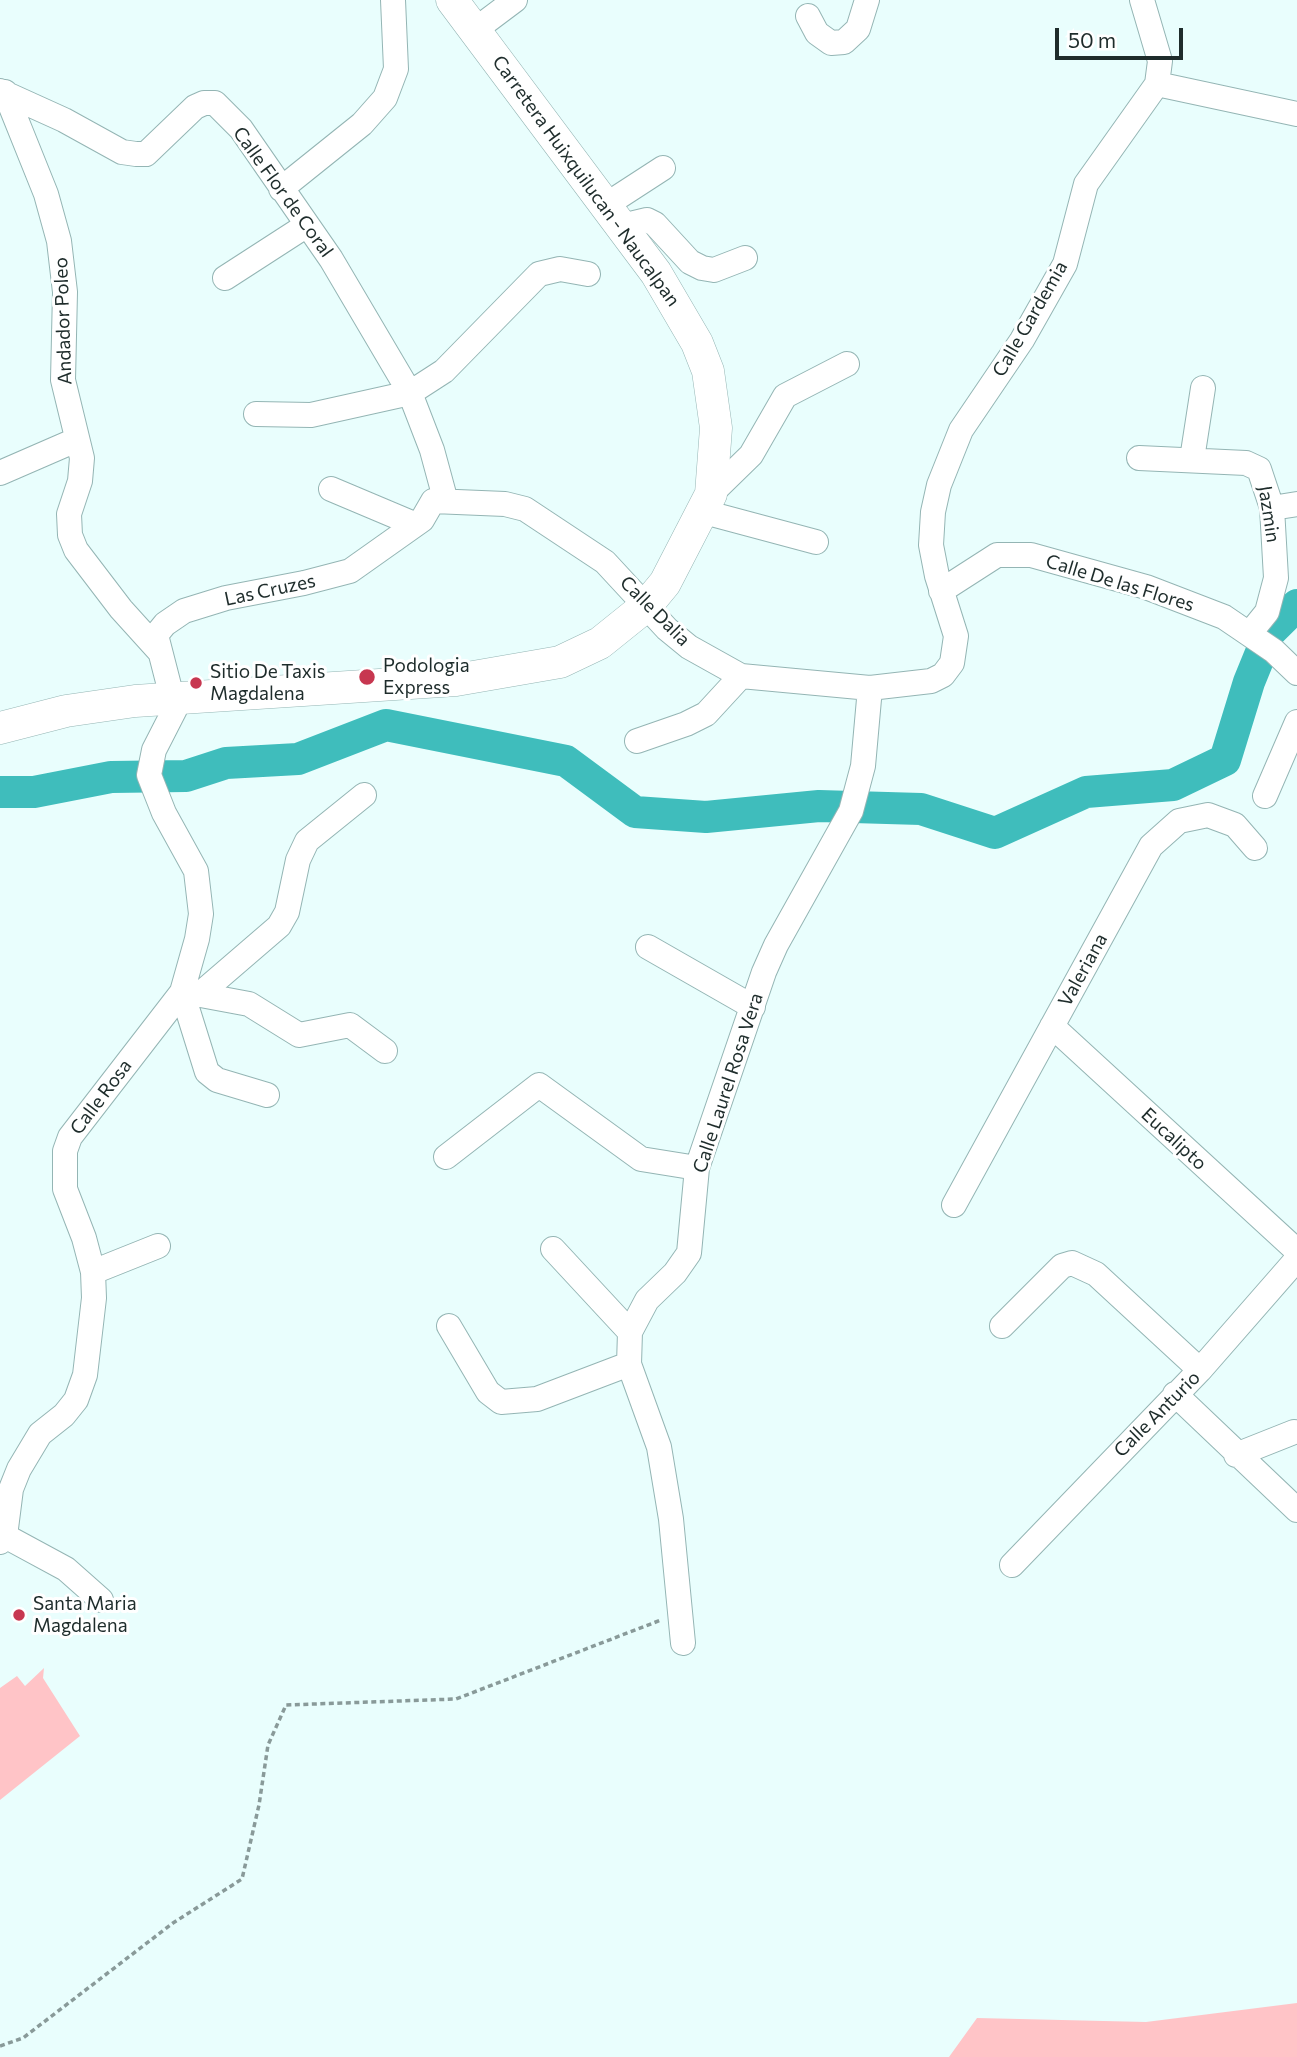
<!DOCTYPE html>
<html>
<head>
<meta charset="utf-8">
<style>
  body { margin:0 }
  #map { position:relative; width:1297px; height:2057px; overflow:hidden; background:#e9fefd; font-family:Commissioner,sans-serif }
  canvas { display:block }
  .scale { position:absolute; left:1055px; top:28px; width:128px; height:32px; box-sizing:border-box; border:4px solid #1e2c2b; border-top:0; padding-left:9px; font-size:21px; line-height:24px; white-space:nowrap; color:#1e2c2b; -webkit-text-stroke:5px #fff; paint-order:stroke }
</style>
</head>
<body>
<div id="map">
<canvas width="1297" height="2057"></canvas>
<div class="scale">50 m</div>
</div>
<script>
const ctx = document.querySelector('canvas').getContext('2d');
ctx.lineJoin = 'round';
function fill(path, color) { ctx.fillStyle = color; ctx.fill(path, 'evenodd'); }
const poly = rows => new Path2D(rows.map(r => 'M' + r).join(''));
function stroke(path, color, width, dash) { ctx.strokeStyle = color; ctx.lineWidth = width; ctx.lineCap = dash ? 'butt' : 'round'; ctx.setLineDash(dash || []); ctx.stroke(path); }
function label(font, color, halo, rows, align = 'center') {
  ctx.font = font + ' Commissioner,sans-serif'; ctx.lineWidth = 6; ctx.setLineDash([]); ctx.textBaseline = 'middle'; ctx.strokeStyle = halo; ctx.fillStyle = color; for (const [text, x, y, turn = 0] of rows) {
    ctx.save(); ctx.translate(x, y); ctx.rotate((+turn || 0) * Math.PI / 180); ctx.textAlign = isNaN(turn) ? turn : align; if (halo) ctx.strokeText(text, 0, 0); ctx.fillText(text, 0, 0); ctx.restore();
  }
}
const green = poly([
  [44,1668,43,1678,80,1736,0,1800,0,1688,17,1676,25,1686],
  [1297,2003,1297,2057,949,2057,977,2018,1146,2022]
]);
const river = poly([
  [0,792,34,792,111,777,186,776,226,763,298,759,386,725,566,761,635,812,706,817,819,806,921,809,995,833,1086,792,1173,785,1225,760,1249,682,1269,633,1297,605]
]);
const path = poly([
  [0,2046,23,2038,173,1923,242,1879,259,1805,268,1745,286,1705,456,1699,661,1620]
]);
const minor = poly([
  [808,16,817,33,831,43,844,42,858,29,867,0],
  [475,30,515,0],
  [1157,84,1297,114],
  [0,91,64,120,122,152,136,154,146,154,195,107,204,103,215,103,241,129,331,259,410,393,432,450,445,498,433,501],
  [5,92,46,194,59,241,65,292,63,380,82,458,80,481,69,514,70,535,76,550,121,609,159,651],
  [281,189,362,124,385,98,396,69,393,0],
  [606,205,663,168],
  [622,226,647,220,655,224,690,262,702,268,714,270,745,258],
  [225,278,307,225],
  [256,414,311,415,410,393,444,371,539,274,560,269,588,274],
  [1139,458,1246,463,1259,469,1272,508,1276,578,1267,612,1250,633],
  [1192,459,1203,388],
  [0,473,76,440],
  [331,489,414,524],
  [711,494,751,455,785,396,847,364],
  [433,501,505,504,525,509,605,562,667,629,689,647,741,676,870,688,931,681,943,675,952,663,956,636,937,576,931,545,933,512,939,485,961,430,1022,340,1065,264,1086,184,1157,84,1160,61,1142,0],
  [1272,508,1297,504],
  [704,512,816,542],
  [941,591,997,555,1031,555,1146,587,1224,617,1274,651,1297,673],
  [637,741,686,724,706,714,741,676],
  [1265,796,1297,722],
  [648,947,753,1007],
  [182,992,207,1072,217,1080,267,1095],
  [190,993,249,1004,299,1035,350,1025,385,1051],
  [200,994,279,926,287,912,298,860,307,841,364,795],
  [1052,1026,1297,1251],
  [446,1157,539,1085,641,1159,697,1168],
  [954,1205,1151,846,1179,821,1208,815,1235,825,1255,848],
  [553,1249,630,1332],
  [93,1272,158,1246],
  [449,1326,488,1392,501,1402,537,1399,629,1364],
  [1002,1326,1062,1266,1072,1263,1096,1274,1200,1370],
  [1175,1394,1297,1510],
  [1236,1455,1294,1432],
  [5,1536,66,1569,101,1600],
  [0,1542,5,1536,11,1489,19,1469,40,1434,64,1415,76,1400,85,1375,94,1298,93,1272,84,1238,65,1189,65,1151,70,1137,182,992,197,939,201,914,196,871,164,813,149,775,154,750,175,709,156,635,165,624,184,611,226,598,304,583,350,571,422,520,433,501],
  [1012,1565,1200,1370,1297,1259],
  [683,1643,671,1519,659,1447,629,1364,630,1332,647,1300,675,1273,689,1253,697,1168,764,972,776,945,851,811,863,766,870,688]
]);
const major = poly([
  [0,728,66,711,135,701,456,680,560,662,600,643,646,606,665,583,711,494,716,428,708,371,697,343,656,273,452,0]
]);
const markers = [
  [367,677,9,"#c73750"],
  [196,683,7,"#c73750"],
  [19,1615,7,"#c73750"]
];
const streetNames = [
  ["Carretera Huixquilucan - Naucalpan",586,181,54],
  ["Calle Flor de Coral",283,192,54],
  ["Calle Gardemia",1030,319,-60],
  ["Andador Poleo",63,321,-92],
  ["Jazmin",1269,514,81],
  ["Calle De las Flores",1120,583,17],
  ["Las Cruzes",270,590,-12],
  ["Calle Dalia",655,611,45],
  ["Valeriana",1083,970,-61],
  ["Calle Laurel Rosa Vera",728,1083,-72],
  ["Calle Rosa",101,1097,-53],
  ["Eucalipto",1174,1139,43],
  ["Calle Anturio",1157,1414,-45]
];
const poiNames = [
  ["Podologia",383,666],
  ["Express",383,688],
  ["Sitio De Taxis",210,672],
  ["Magdalena",210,694],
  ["Santa Maria",33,1604],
  ["Magdalena",33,1626]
];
fill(green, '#ffc4c7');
stroke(river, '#3fbdbc', 32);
stroke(minor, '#94b5b4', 26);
stroke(major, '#94b5b4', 33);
stroke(path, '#899a99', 3.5, [5, 3.5]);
stroke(minor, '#fff', 24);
stroke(major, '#fff', 32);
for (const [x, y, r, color] of markers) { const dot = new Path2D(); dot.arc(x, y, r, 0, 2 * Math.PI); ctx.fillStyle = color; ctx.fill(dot); stroke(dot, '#fff', 2.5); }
label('19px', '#1e2c2b', '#fff', streetNames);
label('19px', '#1e2c2b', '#fff', poiNames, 'left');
</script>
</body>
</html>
